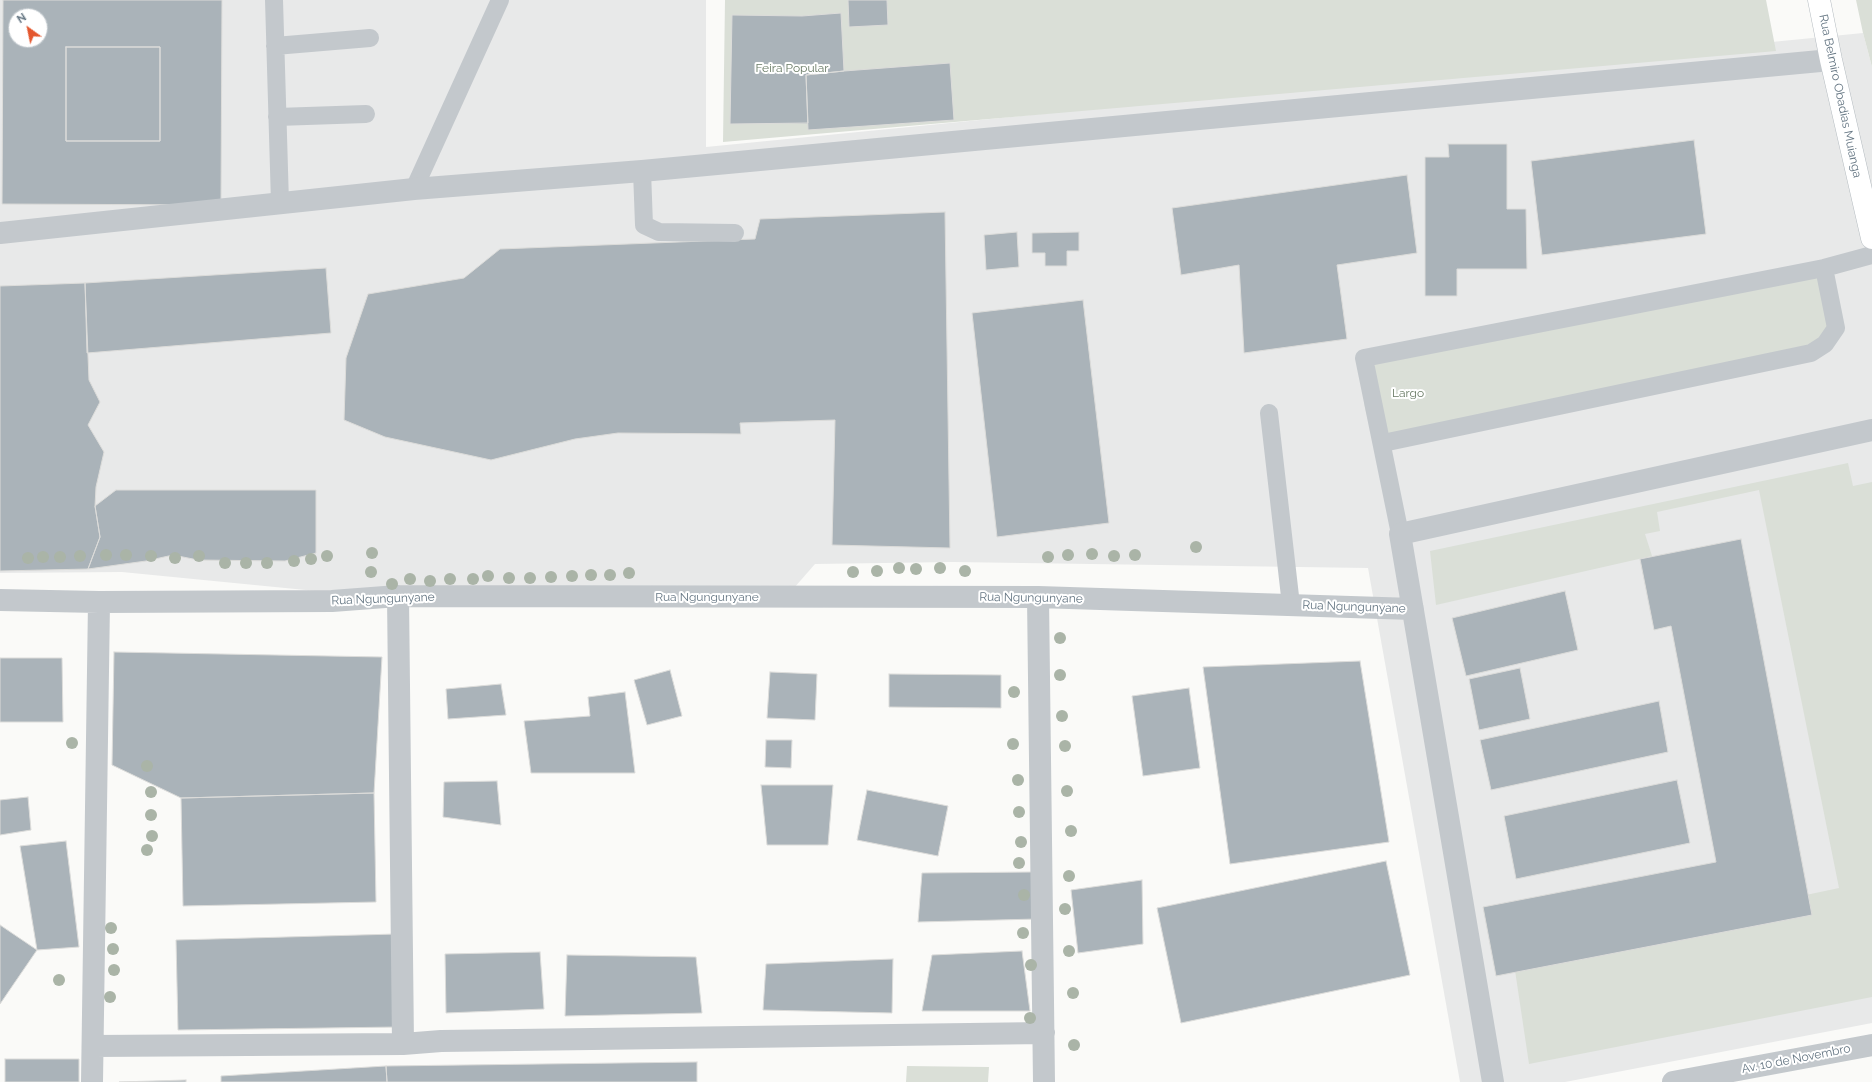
<!DOCTYPE html>
<html>
<head>
<meta charset="utf-8">
<style>
  body { margin:0 }
  #map { position:relative; width:1872px; height:1082px; overflow:hidden; background:#fafaf8; font-family:Raleway,sans-serif }
  canvas { display:block }
  .north { position:absolute; left:8px; top:8px; width:40px; height:40px; box-sizing:border-box; background:#fff; border:1px solid #c1c8cd; border-radius:50%; rotate:327deg; font-size:11px; font-weight:700; line-height:16px; text-align:center; color:#657683 }
  .north::after { content:''; display:block; margin:auto; width:14px; height:18px; background:#e4572e; clip-path:polygon(50% 0,100% 100%,50% 72%,0 100%) }
</style>
</head>
<body>
<div id="map">
<canvas width="1872" height="1082"></canvas>
<div class="north">N</div>
</div>
<script>
const ctx = document.querySelector('canvas').getContext('2d');
ctx.lineJoin = 'round';
function fill(path, color) { ctx.fillStyle = color; ctx.fill(path, 'evenodd'); }
const poly = rows => new Path2D(rows.map(r => 'M' + r).join(''));
function stroke(path, color, width, dash) { ctx.strokeStyle = color; ctx.lineWidth = width; ctx.lineCap = dash ? 'butt' : 'round'; ctx.setLineDash(dash || []); ctx.stroke(path); }
function label(font, color, halo, rows, align = 'center') {
  ctx.font = font + ' Raleway,sans-serif'; ctx.lineWidth = 4; ctx.setLineDash([]); ctx.textBaseline = 'middle'; ctx.strokeStyle = halo; ctx.fillStyle = color; for (const [text, x, y, turn = 0] of rows) {
    ctx.save(); ctx.translate(x, y); ctx.rotate((+turn || 0) * Math.PI / 180); ctx.textAlign = isNaN(turn) ? turn : align; if (halo) ctx.strokeText(text, 0, 0); ctx.fillText(text, 0, 0); ctx.restore();
  }
}
const built = poly([
  [0,0,706,0,706,147,1863,33,1872,67,1872,1023,1565,1082,1460,1082,1368,568,953,562,815,564,794,588,377,597,122,572,0,573],
  [16,16,40,16,40,40,16,40]
]);
const green = poly([
  [725,0,1766,0,1776,51,723,142],
  [1856,0,1872,0,1872,67,1863,33],
  [1824,268,1836,328,1825,344,1383,443,1371,431,1365,408,1361,378,1364,358],
  [1848,463,1853,486,1872,482,1872,997,1529,1064,1513,957,1839,888,1759,490,1657,512,1660,531,1645,534,1652,556,1436,605,1430,551],
  [907,1066,989,1067,988,1082,906,1082]
]);
const building = poly([
  [3,0,222,0,221,205,2,204,3,0],
  [16,16,40,16,40,40,16,40,16,16],
  [66,47,160,47,160,141,66,141,66,47],
  [848,0,887,0,888,25,849,27,848,0],
  [841,13,844,71,806,75,808,123,730,124,732,15,802,16,841,13],
  [66,47,160,47,160,141,66,141,66,47],
  [950,63,954,120,808,130,806,75,844,71,950,63],
  [1694,140,1706,234,1542,255,1531,161,1694,140],
  [1448,144,1507,144,1507,209,1526,209,1527,269,1457,269,1457,296,1425,296,1425,157,1449,157,1448,144],
  [1407,175,1417,253,1337,265,1347,339,1244,353,1239,265,1181,275,1172,208,1407,175],
  [945,212,950,548,832,545,835,420,740,423,741,434,618,433,575,439,491,460,385,437,344,420,346,358,368,294,464,278,500,249,755,239,760,219,945,212],
  [1017,232,1019,267,986,270,984,235,1017,232],
  [1079,232,1079,251,1067,251,1067,266,1045,266,1045,253,1032,253,1032,233,1079,232],
  [326,268,331,333,87,353,85,283,326,268],
  [85,283,89,380,100,402,88,425,104,452,96,487,95,506,100,537,88,569,0,571,0,286,85,283],
  [1083,300,1109,523,997,537,972,313,1083,300],
  [116,490,316,490,316,553,285,561,198,560,173,555,146,561,88,569,100,537,95,506,116,490],
  [1741,539,1812,915,1496,976,1483,907,1716,862,1671,626,1654,630,1640,559,1741,539],
  [1565,591,1578,650,1466,676,1452,618,1565,591],
  [114,652,382,657,374,793,181,798,112,765,114,652],
  [0,658,62,658,63,722,0,722,0,658],
  [1360,661,1389,842,1230,864,1203,667,1360,661],
  [1520,668,1530,719,1479,730,1469,679,1520,668],
  [670,670,682,716,647,725,634,680,670,670],
  [770,672,817,674,815,720,767,718,770,672],
  [889,674,1001,675,1001,708,889,707,889,674],
  [501,684,506,715,448,719,446,689,501,684],
  [1189,688,1200,768,1143,776,1132,696,1189,688],
  [625,692,635,773,531,773,524,721,590,716,588,697,625,692],
  [1659,701,1668,752,1491,790,1480,740,1659,701],
  [766,740,792,740,791,768,765,767,766,740],
  [1677,780,1690,843,1516,879,1504,816,1677,780],
  [497,781,501,825,443,817,444,782,497,781],
  [761,785,833,785,828,845,767,845,761,785],
  [867,790,948,806,938,856,857,840,867,790],
  [374,793,376,902,183,906,181,798,374,793],
  [28,797,31,830,0,835,0,800,28,797],
  [66,841,79,947,37,950,20,846,66,841],
  [1386,861,1410,975,1181,1023,1157,908,1386,861],
  [1033,872,1037,919,918,922,922,873,1033,872],
  [1142,880,1143,944,1078,953,1071,890,1142,880],
  [0,925,37,950,0,1004,0,925],
  [396,934,398,1027,178,1030,176,940,396,934],
  [1022,951,1030,1011,922,1011,932,955,1022,951],
  [540,952,544,1009,446,1013,445,954,540,952],
  [567,955,696,957,702,1013,565,1016,567,955],
  [893,959,892,1013,763,1010,766,964,893,959],
  [5,1059,79,1059,79,1082,5,1082,5,1059],
  [697,1062,697,1082,387,1082,386,1066,697,1062],
  [386,1066,387,1082,221,1082,221,1076,386,1066],
  [186,1080,186,1082,119,1082,186,1080]
]);
const lane = poly([
  [274,0,280,203],
  [275,46,370,38],
  [277,117,366,114],
  [642,171,644,225,659,232,735,233],
  [414,189,500,0],
  [1269,413,1291,605],
  [1383,443,1811,353,1825,344,1836,328,1824,268],
  [1400,534,1364,358,1824,268,1872,255]
]);
const street = poly([
  [0,233,414,189,642,171,1831,60],
  [398,596,403,1044],
  [1038,597,1044,1082],
  [0,600,99,602,332,601,398,596,1038,597,1413,609],
  [93,1046,403,1044,441,1041,1044,1033],
  [92,1082,99,602],
  [1493,1082,1400,534,1872,430],
  [1673,1082,1872,1045]
]);
const secondary = poly([
  [1819,0,1831,60,1872,238]
]);
const trees = [
  [1196,547],
  [372,553],
  [1092,554],
  [106,555],
  [126,555],
  [1068,555],
  [1135,555],
  [80,556],
  [151,556],
  [199,556],
  [327,556],
  [1114,556],
  [43,557],
  [60,557],
  [1048,557],
  [28,558],
  [175,558],
  [311,559],
  [294,561],
  [225,563],
  [246,563],
  [267,563],
  [899,568],
  [940,568],
  [916,569],
  [877,571],
  [965,571],
  [371,572],
  [853,572],
  [629,573],
  [591,575],
  [610,575],
  [488,576],
  [572,576],
  [551,577],
  [509,578],
  [530,578],
  [410,579],
  [450,579],
  [473,579],
  [430,581],
  [392,584],
  [1060,638],
  [1060,675],
  [1014,692],
  [1062,716],
  [72,743],
  [1013,744],
  [1065,746],
  [147,766],
  [1018,780],
  [1067,791],
  [151,792],
  [1019,812],
  [151,815],
  [1071,831],
  [152,836],
  [1021,842],
  [147,850],
  [1019,863],
  [1069,876],
  [1024,895],
  [1065,909],
  [111,928],
  [1023,933],
  [113,949],
  [1069,951],
  [1031,965],
  [114,970],
  [59,980],
  [1073,993],
  [110,997],
  [1030,1018],
  [1074,1045]
];
const parkNames = [
  ["Feira Popular",792,68],
  ["Largo",1408,393]
];
const streetNames = [
  ["Rua Belmiro Obadias Muianga",1840,96,78],
  ["Rua Ngungunyane",707,597],
  ["Rua Ngungunyane",1031,598,1],
  ["Rua Ngungunyane",383,599,-2],
  ["Rua Ngungunyane",1354,607,2],
  ["Av. 10 de Novembro",1796,1059,-11]
];
fill(built, '#e8e9e9');
fill(green, '#dadfd7');
fill(building, '#aab3b9');
stroke(building, '#dcdcda', 1);
stroke(secondary, '#b3babf', 23);
stroke(lane, '#c3c8cc', 18);
stroke(street, '#c3c8cc', 22);
stroke(secondary, '#fff', 22);
ctx.fillStyle = '#aab4a7';
for (const [x, y] of trees) { ctx.beginPath(); ctx.arc(x, y, 6, 0, 2 * Math.PI); ctx.fill(); }
label('12px', '#687a64', '#fff', parkNames);
label('12px', '#657683', '#fff', streetNames);
</script>
</body>
</html>
